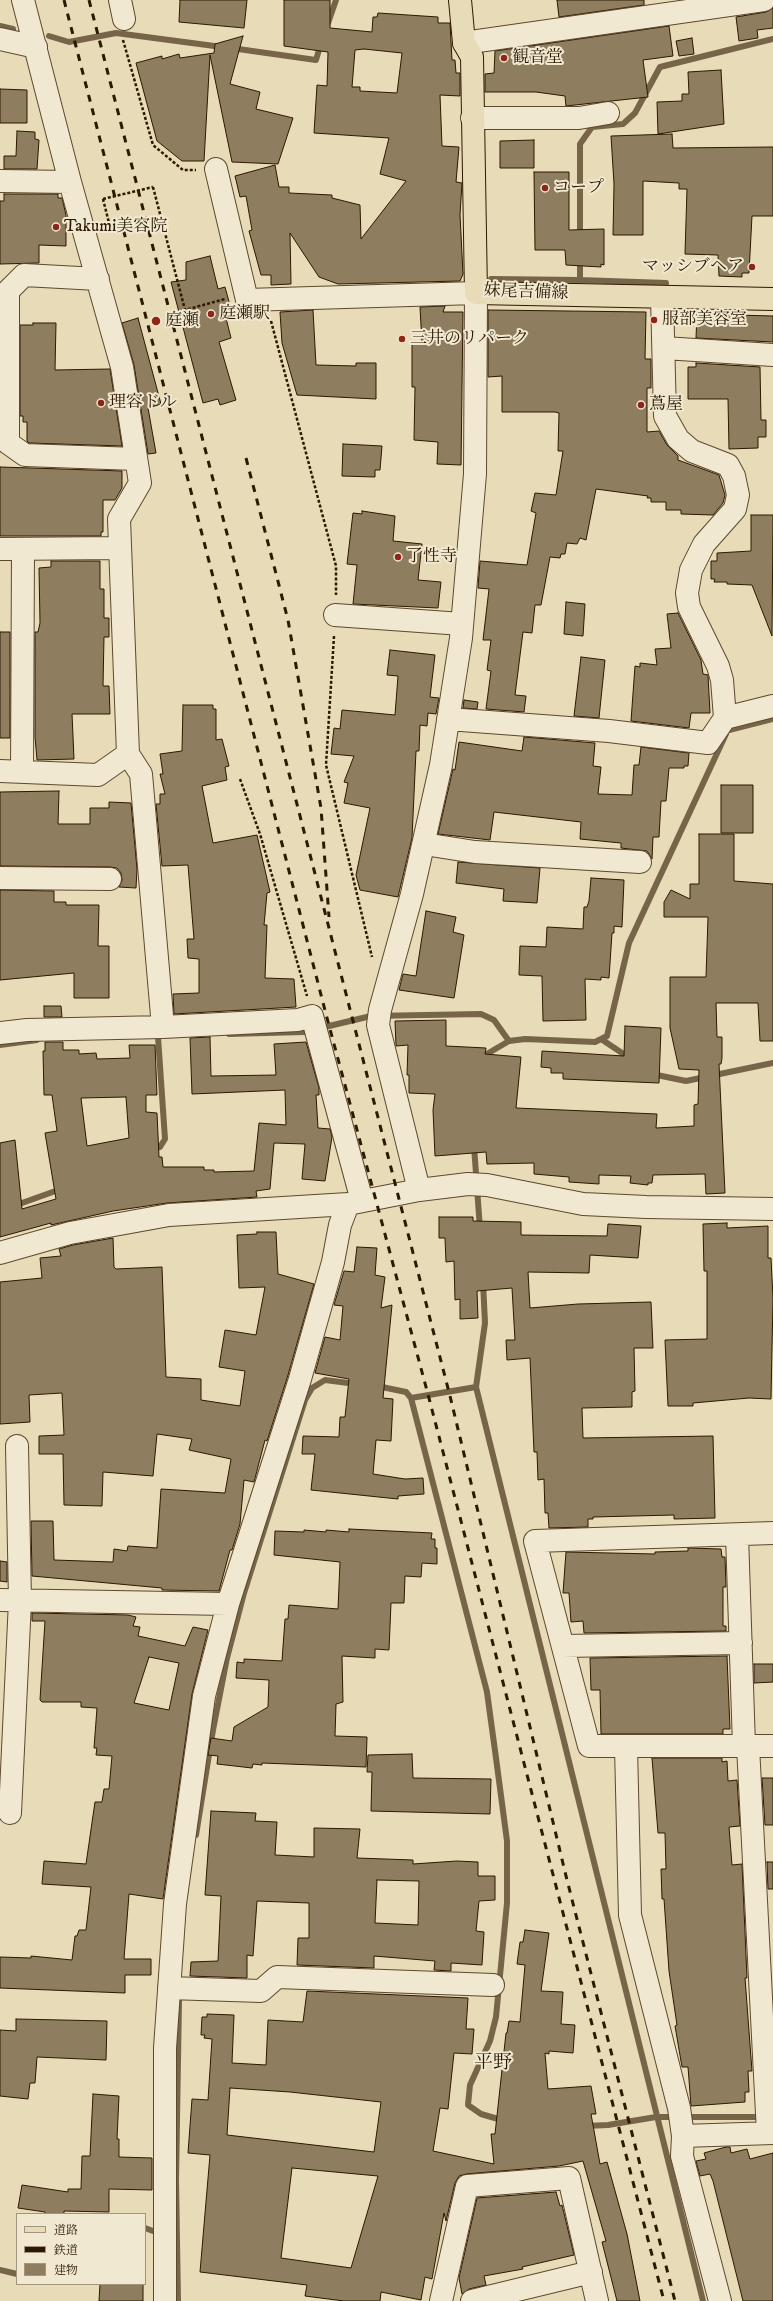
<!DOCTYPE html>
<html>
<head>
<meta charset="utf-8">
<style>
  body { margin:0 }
  #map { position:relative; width:773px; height:2301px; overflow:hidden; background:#e8dbb7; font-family:"IM FELL DW Pica","Noto Serif JP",serif }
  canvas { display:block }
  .legend { position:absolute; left:16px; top:2213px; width:130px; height:72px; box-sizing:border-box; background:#f0e8d0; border:1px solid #a2957d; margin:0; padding:5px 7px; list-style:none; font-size:12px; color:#2d1800 }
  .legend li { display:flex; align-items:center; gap:8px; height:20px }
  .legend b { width:20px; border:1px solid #a2957d }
</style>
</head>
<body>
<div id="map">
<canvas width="773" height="2301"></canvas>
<ul class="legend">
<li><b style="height:5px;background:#e8dbb7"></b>道路</li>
<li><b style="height:5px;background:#2d1800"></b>鉄道</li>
<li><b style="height:11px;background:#8e7d5f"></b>建物</li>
</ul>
</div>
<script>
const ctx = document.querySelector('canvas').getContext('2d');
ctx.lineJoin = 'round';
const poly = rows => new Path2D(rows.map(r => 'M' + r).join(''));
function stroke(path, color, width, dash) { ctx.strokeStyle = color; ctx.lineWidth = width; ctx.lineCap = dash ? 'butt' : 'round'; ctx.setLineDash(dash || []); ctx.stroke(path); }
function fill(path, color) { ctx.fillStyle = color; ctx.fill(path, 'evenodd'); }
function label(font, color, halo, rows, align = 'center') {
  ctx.font = font + ' "IM FELL DW Pica","Noto Serif JP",serif'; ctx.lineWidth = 4; ctx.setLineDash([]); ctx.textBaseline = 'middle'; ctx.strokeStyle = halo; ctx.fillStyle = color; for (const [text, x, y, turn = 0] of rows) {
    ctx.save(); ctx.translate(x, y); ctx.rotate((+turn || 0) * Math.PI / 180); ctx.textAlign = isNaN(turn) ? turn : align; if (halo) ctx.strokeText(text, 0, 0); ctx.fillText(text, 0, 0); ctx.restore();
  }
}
const stream = poly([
  [328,23,336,0],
  [0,26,13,29],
  [49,36,69,42,116,33,222,47],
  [231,48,316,60,321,43],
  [580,238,580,144,592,127,623,124,635,113,660,67,773,39],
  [580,259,580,280,666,283],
  [491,279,580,280],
  [729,730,773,719],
  [229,1034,304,1032,371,1016,481,1014,494,1020,509,1041],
  [601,1039,631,1059],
  [0,1045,37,1040],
  [480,1058,509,1041,525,1039,595,1042,607,1036,629,943,726,734],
  [652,1074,686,1081,773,1063],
  [474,1146,480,1229],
  [152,1150,160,1147,165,1139,158,1037],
  [0,1211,61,1189],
  [377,1386,406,1392,411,1398,476,1387,485,1323,483,1282],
  [476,1387,703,2301],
  [411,1398,487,1692,496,1758,507,1841,507,1903,496,2017,490,2041,470,2085,468,2105,481,2114,505,2121],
  [196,1835,213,1730,227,1658,244,1593,305,1400,312,1388,325,1380,356,1384],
  [585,2126,608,2125,656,2117,763,2117],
  [145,2228,161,2234],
  [0,2270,17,2274],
  [178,2301,176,2180,179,2001]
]);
const building = poly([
  [180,0,247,0,244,28,179,22,180,0],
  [284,0,330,0,330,28,372,32,373,17,377,17,378,13,438,17,438,23,450,23,452,60,455,60,456,73,460,73,460,96,440,95,442,146,459,147,456,182,462,183,460,215,463,274,460,281,338,284,319,277,290,233,291,284,271,285,271,275,261,275,249,231,252,230,246,196,240,197,235,176,275,165,279,187,289,187,289,193,332,195,332,198,360,205,361,239,406,181,380,174,389,138,314,133,317,85,327,86,328,52,284,46,284,0],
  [364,49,402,53,397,93,360,91,360,87,352,87,355,50,364,49],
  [557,0,644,0,644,5,559,17,557,0],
  [773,8,773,28,757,30,758,38,739,41,736,17,766,12,773,8],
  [669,26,673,56,643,60,648,97,566,106,565,96,536,92,485,92,485,74,494,73,495,51,669,26],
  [243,36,230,84,260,92,256,109,293,118,278,164,232,162,210,55,204,161,182,161,157,141,136,63,162,56,162,59,179,54,180,58,214,53,215,44,243,36],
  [692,38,694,54,679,56,676,41,692,38],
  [721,70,724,124,658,134,657,102,682,101,682,94,689,94,688,72,721,70],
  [0,89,27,90,27,123,0,123,0,89],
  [17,131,35,132,35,139,39,140,37,169,4,169,4,156,16,156,17,131],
  [672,134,673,148,773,147,773,216,752,216,749,273,742,273,742,277,719,276,718,255,685,254,687,189,679,189,679,183,643,181,643,235,613,235,614,184,611,136,672,134],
  [534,140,534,168,500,168,500,141,534,140],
  [534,172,569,172,569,230,604,229,604,265,601,264,601,267,566,265,565,250,535,250,534,172],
  [4,194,58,194,58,198,62,198,66,215,66,246,39,245,39,263,0,264,0,201,4,201,4,194],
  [210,256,218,289,225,287,231,309,224,310,231,338,219,342,236,400,220,405,218,399,203,403,171,282,186,280,186,262,210,256],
  [445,306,443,312,463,312,461,465,437,464,438,442,414,440,415,387,412,387,412,344,422,344,420,307,445,306],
  [313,310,316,365,356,366,356,363,376,363,376,399,297,395,282,343,280,312,313,310],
  [488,310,646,312,645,359,651,359,651,388,647,388,647,432,659,431,667,445,678,456,678,460,719,475,725,495,723,503,713,515,681,514,681,510,666,510,666,502,651,502,651,498,647,498,648,496,596,489,586,540,580,538,577,544,567,543,565,554,561,554,560,558,550,557,541,605,535,605,532,633,523,632,515,695,526,696,524,712,486,709,491,671,487,670,491,640,483,640,489,589,478,588,480,561,527,565,536,513,531,511,535,493,556,495,563,451,558,451,559,413,555,412,502,412,502,376,488,377,488,310],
  [697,314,773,316,773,342,696,338,697,314],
  [138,318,161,404,148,408,156,453,148,454,134,365,122,323,138,318],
  [33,323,56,323,55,370,110,369,122,446,29,443,27,441,27,422,23,422,23,416,20,416,20,325,33,325,33,323],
  [696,363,760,367,761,420,766,420,766,437,758,437,758,448,729,449,728,399,688,399,688,367,696,367,696,363],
  [343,444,382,446,380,470,375,470,375,477,342,476,343,444],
  [0,467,122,471,122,488,115,500,103,500,103,532,101,532,101,536,0,536,0,467],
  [362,511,395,516,393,541,422,544,418,580,441,582,438,608,353,604,357,565,347,564,353,513,362,514,362,511],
  [751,515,773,515,772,636,752,585,727,584,727,582,714,582,715,579,711,579,711,561,717,561,717,553,751,551,751,515],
  [51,561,100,561,100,589,104,589,104,618,109,618,109,637,104,637,103,686,109,686,110,714,72,714,74,759,37,760,35,737,35,632,38,632,40,623,39,568,51,567,51,561],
  [566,602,585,604,583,636,564,634,566,602],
  [678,613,701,660,703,674,708,675,710,713,691,713,689,728,631,721,635,666,640,667,640,663,657,665,655,649,671,648,667,614,678,613],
  [0,632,10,632,10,738,0,738,0,632],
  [390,650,435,655,430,697,439,698,436,714,428,713,427,726,420,725,419,751,416,751,412,838,398,897,360,890,356,875,370,808,344,803,348,783,344,782,354,756,331,754,334,728,340,729,342,710,395,715,398,676,387,675,390,650],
  [581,657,605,660,599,718,574,716,581,657],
  [464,700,478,702,477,709,463,708,464,700],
  [183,705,213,705,213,709,216,709,216,740,222,739,229,766,225,767,227,780,202,786,213,843,257,835,270,892,267,893,264,925,267,925,265,978,294,979,296,1007,174,1014,173,994,199,993,199,959,188,958,187,939,194,939,188,865,162,866,156,804,160,804,160,794,165,794,160,774,163,774,160,754,182,751,183,705],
  [524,737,595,743,593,766,601,767,598,794,632,795,634,765,639,765,641,747,689,753,688,766,684,766,684,768,669,768,666,801,661,801,659,837,653,837,652,859,647,851,621,848,621,843,580,839,581,822,494,812,490,840,438,834,453,769,455,770,459,742,522,751,524,737],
  [721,785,753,785,753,833,721,833,721,785],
  [59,791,58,824,90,824,90,808,109,808,109,802,131,803,137,869,136,888,119,887,122,880,121,873,117,868,110,867,0,866,0,792,59,791],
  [699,834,734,834,734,881,773,884,773,1041,760,1041,758,1003,716,1003,717,1037,722,1037,722,1058,721,1064,719,1064,725,1193,706,1194,705,1174,653,1175,652,1183,648,1183,648,1185,630,1183,631,1176,599,1175,599,1184,569,1182,569,1177,534,1174,534,1163,487,1164,486,1152,435,1156,433,1110,435,1094,409,1093,409,1075,407,1075,408,1045,396,1046,395,1021,446,1020,446,1046,486,1048,485,1054,521,1057,516,1108,657,1114,656,1128,694,1126,694,1105,698,1104,699,1070,679,1069,670,1028,670,977,706,977,708,917,664,917,664,902,671,890,690,899,690,884,699,884,699,834],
  [458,862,540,868,537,903,503,901,504,889,456,883,458,862],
  [591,878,624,880,622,927,614,926,614,933,612,933,609,978,601,977,601,980,585,979,586,1020,543,1021,542,976,519,975,520,946,546,947,547,927,583,929,584,907,587,907,589,901,591,878],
  [0,890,54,891,54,902,66,902,66,905,99,905,98,946,109,946,109,998,74,998,74,973,0,980,0,890],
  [426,911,456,917,453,932,464,935,454,998,399,990,403,974,416,976,426,911],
  [44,1006,61,1006,62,1017,44,1017,44,1006],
  [625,1026,661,1028,659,1083,563,1079,563,1073,551,1073,551,1068,541,1067,542,1051,624,1056,625,1026],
  [210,1037,211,1076,276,1075,274,1044,306,1042,319,1088,319,1095,316,1095,318,1128,330,1129,332,1137,325,1181,302,1179,305,1144,274,1143,270,1189,256,1191,257,1197,167,1203,113,1211,51,1225,51,1223,0,1237,0,1143,15,1140,22,1209,56,1199,45,1133,57,1131,52,1095,44,1095,43,1051,45,1051,45,1042,63,1042,63,1050,79,1050,79,1054,96,1053,97,1059,130,1058,129,1045,155,1045,157,1095,146,1095,146,1112,157,1113,159,1157,162,1157,163,1167,204,1167,204,1170,214,1170,214,1172,254,1171,259,1123,286,1125,285,1090,192,1094,190,1038,210,1037],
  [126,1097,129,1138,87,1146,81,1098,126,1097],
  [439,1217,473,1217,473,1221,521,1222,521,1235,607,1236,608,1224,641,1226,638,1258,590,1255,589,1273,528,1272,530,1308,578,1304,651,1302,653,1348,634,1348,635,1391,632,1392,632,1407,582,1408,583,1438,713,1436,715,1518,674,1519,674,1515,593,1517,593,1519,588,1519,588,1527,549,1528,548,1513,545,1513,544,1479,538,1480,537,1452,534,1452,530,1358,507,1360,506,1340,515,1340,512,1288,477,1291,478,1318,460,1319,460,1299,455,1300,454,1261,446,1262,445,1238,439,1238,439,1217],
  [727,1223,727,1228,768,1226,768,1258,771,1258,773,1298,771,1399,749,1398,693,1403,693,1406,668,1406,665,1340,707,1339,707,1271,704,1271,703,1224,727,1223],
  [257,1232,276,1232,278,1274,314,1284,288,1375,267,1441,265,1440,254,1482,244,1480,240,1524,232,1550,230,1550,219,1591,162,1590,162,1588,32,1576,31,1521,53,1521,54,1560,113,1562,114,1549,127,1551,128,1546,157,1548,161,1489,225,1493,231,1459,189,1450,192,1439,157,1434,153,1476,103,1472,102,1506,64,1505,63,1454,39,1454,39,1436,64,1435,62,1393,29,1395,30,1422,0,1424,0,1282,42,1278,40,1258,61,1256,59,1249,73,1245,113,1238,114,1267,116,1269,162,1267,166,1377,201,1379,201,1400,240,1406,245,1371,219,1367,225,1330,256,1335,265,1287,239,1288,237,1235,257,1234,257,1232],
  [357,1247,377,1248,375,1275,385,1277,381,1308,392,1305,383,1398,393,1399,391,1441,376,1440,373,1474,405,1479,423,1478,424,1494,398,1496,398,1499,311,1490,315,1454,302,1454,303,1436,339,1437,340,1417,345,1417,349,1379,315,1373,325,1337,340,1340,343,1306,334,1305,344,1271,354,1272,357,1247],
  [349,1529,432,1533,431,1539,435,1539,435,1548,437,1548,437,1564,422,1563,421,1577,405,1576,404,1603,391,1603,389,1650,375,1649,375,1658,342,1656,343,1702,336,1704,335,1736,367,1737,366,1767,262,1763,262,1765,253,1764,252,1768,217,1764,218,1756,208,1755,211,1738,232,1741,234,1727,268,1707,269,1680,236,1678,237,1662,244,1663,244,1659,282,1661,285,1619,288,1619,289,1605,338,1609,340,1562,274,1555,275,1531,304,1532,304,1530,326,1532,326,1530,349,1532,349,1529],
  [688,1548,721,1549,722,1557,725,1557,726,1587,723,1587,723,1626,726,1626,726,1631,584,1633,583,1621,571,1622,569,1593,563,1593,566,1552,655,1554,655,1552,688,1551,688,1548],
  [0,1561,7,1562,7,1582,0,1581,0,1561],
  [32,1613,128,1615,136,1617,133,1626,140,1627,138,1636,185,1646,193,1627,208,1630,192,1694,163,1899,129,1894,124,1959,151,1959,151,1975,125,1975,125,1993,0,1988,0,1957,31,1958,31,1956,72,1960,75,1936,77,1936,79,1930,86,1930,91,1887,42,1884,44,1861,86,1864,95,1802,102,1802,104,1789,109,1789,112,1756,96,1755,97,1748,94,1748,97,1708,81,1707,81,1702,42,1702,40,1700,45,1621,32,1621,32,1613],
  [149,1657,179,1663,169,1710,134,1703,149,1657],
  [727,1656,730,1729,723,1729,723,1734,601,1734,600,1690,591,1690,590,1658,727,1656],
  [754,1664,773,1664,773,1682,754,1683,754,1664],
  [412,1754,413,1778,491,1779,490,1814,371,1811,372,1772,367,1772,368,1755,412,1754],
  [652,1758,722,1758,722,1762,727,1761,728,1781,737,1780,740,1826,729,1827,732,1865,742,1864,747,1978,745,1978,752,2071,748,2071,749,2092,745,2092,745,2102,691,2106,688,2067,682,2067,675,2026,677,2025,669,1971,664,1899,662,1899,661,1869,666,1869,665,1833,658,1833,652,1758],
  [762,1778,773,1778,773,1825,765,1825,762,1778],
  [211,1811,256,1813,255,1821,277,1822,275,1855,314,1857,314,1828,360,1829,357,1858,413,1860,413,1864,457,1861,478,1862,478,1876,495,1876,495,1900,479,1901,476,1931,484,1932,482,1965,451,1963,451,1971,434,1970,435,1961,374,1956,374,1968,297,1965,298,1938,309,1938,309,1903,257,1901,253,1956,247,1955,247,1978,190,1976,191,1962,218,1961,221,1896,205,1895,211,1811],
  [377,1880,419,1881,418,1925,375,1923,377,1880],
  [767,1862,773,1862,773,1889,768,1889,767,1862],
  [525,1930,549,1933,541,1991,563,1992,561,2024,575,2025,573,2053,549,2051,549,2054,545,2053,548,2089,591,2086,596,2114,591,2114,600,2164,607,2162,627,2234,640,2301,617,2301,602,2242,606,2241,583,2161,559,2166,466,2174,459,2176,455,2183,446,2221,444,2213,432,2279,425,2277,421,2300,381,2292,380,2301,344,2301,305,2296,307,2285,200,2272,210,2155,188,2153,192,2099,208,2100,212,2039,204,2038,205,2035,201,2035,202,2017,207,2017,207,2014,234,2015,232,2063,266,2065,268,2020,303,2022,307,1991,468,1998,466,2029,474,2029,472,2054,454,2053,448,2109,440,2108,433,2151,494,2164,491,2134,495,2134,506,2033,507,2033,509,2021,520,2022,525,1965,517,1964,520,1942,523,1942,525,1930],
  [230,2088,290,2092,381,2102,374,2152,227,2135,230,2088],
  [292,2168,378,2176,351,2268,281,2258,292,2168],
  [16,2019,107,2021,106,2060,37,2057,35,2083,30,2083,28,2099,0,2096,0,2030,16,2031,16,2019],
  [93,2094,119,2096,117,2139,119,2139,119,2157,152,2158,152,2190,109,2189,109,2212,64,2211,64,2214,45,2214,45,2212,18,2208,22,2185,68,2192,68,2189,81,2189,82,2156,90,2156,93,2094],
  [726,2147,730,2147,731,2153,747,2149,750,2159,773,2153,773,2301,743,2301,713,2181,710,2174,700,2176,696,2161,706,2159,704,2153,726,2147],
  [556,2192,560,2206,562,2205,574,2255,522,2267,523,2269,484,2276,486,2285,469,2289,462,2294,459,2278,477,2198,556,2192],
  [100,2284,143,2284,143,2301,99,2301,100,2284]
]);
const path = poly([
  [123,40,153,145,183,170,196,170],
  [153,187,185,310,225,299],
  [103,199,109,223],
  [271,321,336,566,336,595],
  [334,636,326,765,372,957],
  [240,779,260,834,307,996]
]);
const minor = poly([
  [120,0,124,19],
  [0,39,36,47],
  [464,43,764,0],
  [472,118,579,118,608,113],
  [216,169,247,300,476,293,475,474,461,638,441,765,412,894,380,1010,378,1025,419,1190],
  [0,181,70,182],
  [98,279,24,275,8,291,8,443,25,455,136,459],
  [664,348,773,355],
  [0,549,119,548],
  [335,615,462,624],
  [725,718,773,706],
  [448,719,609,731,708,743,725,718,722,680,718,666,689,607,687,593,691,570,704,544,735,509,738,495,734,476,728,465,692,451,678,439,665,416,662,297],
  [128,754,141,774,163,1027],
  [0,771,98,775,128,754,119,519,140,483,122,367,70,182,23,0],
  [22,772,23,549],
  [424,844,475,852,640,862],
  [0,878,110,879],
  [0,1033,27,1030,163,1027,298,1020,312,1016,362,1201],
  [0,1253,70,1233,169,1215,348,1204,419,1190,468,1184,487,1185,583,1204,646,1207,773,1209],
  [773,1533,535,1541,589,1746,773,1746],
  [737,1535,744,1746],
  [0,1600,228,1604],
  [563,1646,741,1643],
  [748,1746,768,2133],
  [626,1747,630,1915,679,2108,683,2136,682,2156,720,2301],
  [10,1813,20,1601,17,1446],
  [169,1988,261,1991,277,1977,493,1985],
  [683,2136,773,2133],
  [165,2301,165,2048,175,1904,204,1696,228,1604,300,1379,333,1262,340,1225,348,1204],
  [441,2301,467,2186,569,2178,597,2301],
  [472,2301,591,2272]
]);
const major = poly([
  [460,0,464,43,472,57,476,293,773,299]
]);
const rail = poly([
  [64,0,327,1018,430,1402,664,2301],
  [89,0,450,1396,567,1880,675,2301],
  [246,458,288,620,321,808,329,917]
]);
const pathBridge = poly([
  [103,199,153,187]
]);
const markers = [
  [504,58,4,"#8f2418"],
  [545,188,4,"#8f2418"],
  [56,227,4,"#8f2418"],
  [752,267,4,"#8f2418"],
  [211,314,4,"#8f2418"],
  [654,320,4,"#8f2418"],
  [156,321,5,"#8f2418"],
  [402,339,4,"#8f2418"],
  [101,403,4,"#8f2418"],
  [641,405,4,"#8f2418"],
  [398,557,4,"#8f2418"]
];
const poiNames = [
  ["観音堂",512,58],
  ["コープ",553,188],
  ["Takumi美容院",64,227],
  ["マッシブヘア",744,267,"right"],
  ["庭瀬駅",219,314],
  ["服部美容室",662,320],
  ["庭瀬",165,321],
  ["三井のリパーク",410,339],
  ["理容ドル",109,403],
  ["蔦屋",649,405],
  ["了性寺",406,557]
];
const streetNames = [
  ["妹尾吉備線",526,293,2]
];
const quarterNames = [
  ["平野",493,2064]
];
stroke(stream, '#776549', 6);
fill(building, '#8e7d5f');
stroke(building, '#2d1800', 1);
stroke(minor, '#5c492e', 24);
stroke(major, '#2d1800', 24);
stroke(path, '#2d1800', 2.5, [3, 2]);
stroke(minor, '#f0e8d0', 22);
stroke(major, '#e8dbb7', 22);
stroke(rail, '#2d1800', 3, [7, 7]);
stroke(pathBridge, '#2d1800', 2.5, [3, 2]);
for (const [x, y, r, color] of markers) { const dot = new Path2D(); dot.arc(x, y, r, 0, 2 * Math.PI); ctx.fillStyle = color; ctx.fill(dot); stroke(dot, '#f0e8d0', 1.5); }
label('17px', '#2d1800', '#f0e8d0', poiNames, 'left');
label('17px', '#2d1800', '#f0e8d0', streetNames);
label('19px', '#2d1800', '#f0e8d0', quarterNames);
</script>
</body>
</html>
